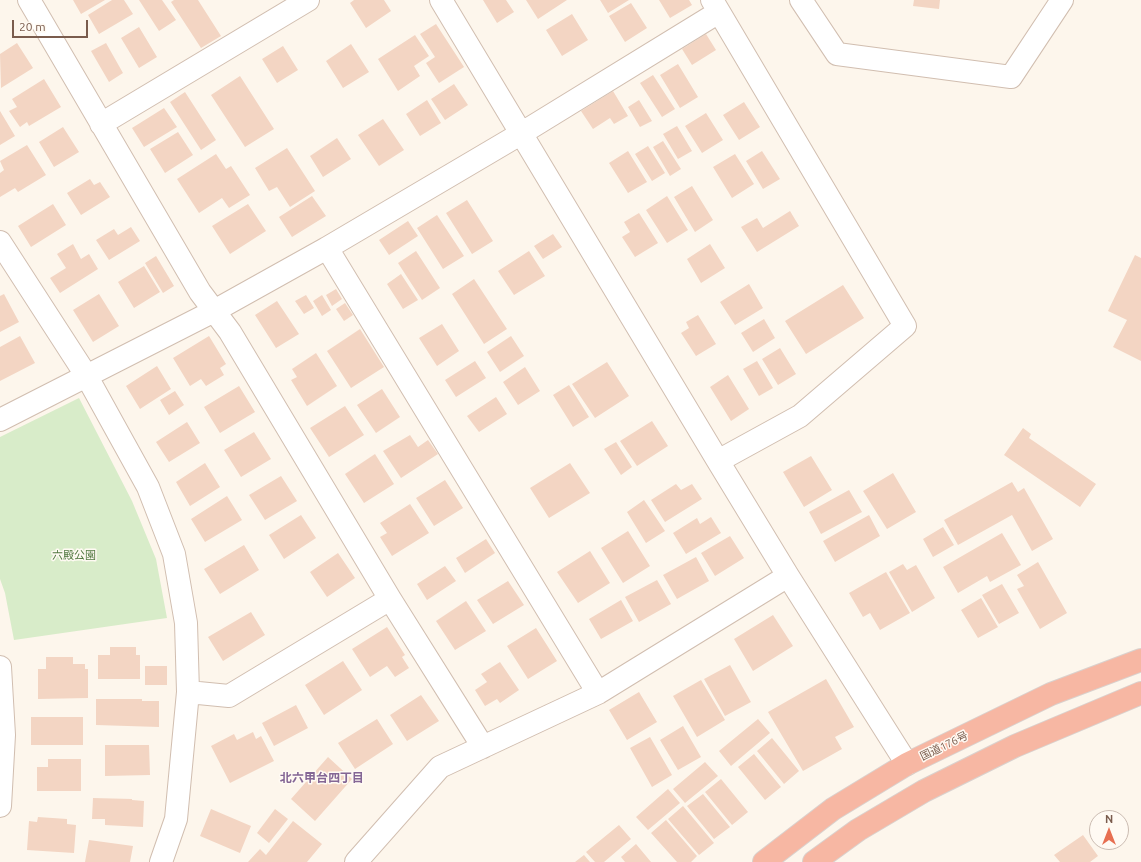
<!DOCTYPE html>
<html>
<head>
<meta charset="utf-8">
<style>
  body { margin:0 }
  #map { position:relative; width:1141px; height:862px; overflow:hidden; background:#fdf6ec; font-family:Ubuntu,sans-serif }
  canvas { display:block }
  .north { position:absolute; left:1089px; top:810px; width:40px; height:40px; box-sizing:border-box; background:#fffaf3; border:1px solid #cabbb1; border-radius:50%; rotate:0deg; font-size:11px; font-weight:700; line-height:16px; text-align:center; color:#7a5c4d }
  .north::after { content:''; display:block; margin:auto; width:14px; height:18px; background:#e76f51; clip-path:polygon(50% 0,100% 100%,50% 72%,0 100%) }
  .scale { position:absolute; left:12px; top:20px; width:76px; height:18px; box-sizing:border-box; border:2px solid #7a5c4d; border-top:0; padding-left:5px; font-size:12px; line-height:14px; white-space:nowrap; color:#7a5c4d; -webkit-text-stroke:3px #fffaf3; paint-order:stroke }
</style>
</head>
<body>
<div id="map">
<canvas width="1141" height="862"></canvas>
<div class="north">N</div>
<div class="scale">20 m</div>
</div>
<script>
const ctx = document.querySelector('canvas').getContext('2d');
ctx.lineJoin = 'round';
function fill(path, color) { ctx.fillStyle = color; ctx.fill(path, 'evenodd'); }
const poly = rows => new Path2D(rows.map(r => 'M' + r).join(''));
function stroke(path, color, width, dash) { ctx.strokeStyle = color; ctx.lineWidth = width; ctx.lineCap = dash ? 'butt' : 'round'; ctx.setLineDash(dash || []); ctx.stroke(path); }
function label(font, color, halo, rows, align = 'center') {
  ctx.font = font + ' Ubuntu,"Noto Sans JP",sans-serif'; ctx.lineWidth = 3; ctx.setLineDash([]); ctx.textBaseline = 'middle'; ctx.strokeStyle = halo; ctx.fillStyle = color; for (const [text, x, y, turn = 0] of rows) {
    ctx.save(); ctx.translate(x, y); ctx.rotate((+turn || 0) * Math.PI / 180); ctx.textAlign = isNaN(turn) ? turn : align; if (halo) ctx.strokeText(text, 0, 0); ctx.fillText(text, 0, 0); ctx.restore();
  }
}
const green = poly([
  [79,398,132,501,156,559,167,618,14,640,5,593,0,579,0,437]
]);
const building = poly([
  [73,0,105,0,81,14],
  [112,0,124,0,133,14,99,34,88,15],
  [139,0,162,0,176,20,159,31],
  [174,0,198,0,221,36,201,48,171,2],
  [354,0,384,0,391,11,366,28,350,3],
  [483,0,506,0,514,12,497,23],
  [526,0,567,0,538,19],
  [600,0,629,0,608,13],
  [659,0,689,0,692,5,670,18],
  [914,0,940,0,939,9,913,6],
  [631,3,647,28,625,42,609,16],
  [572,14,588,40,562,56,546,30],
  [436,24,464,67,439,83,426,63,435,57,420,34],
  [139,27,157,57,139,68,121,38],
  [706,34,716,50,692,65,682,49],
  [415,35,429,56,414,66,420,76,398,91,378,59],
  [17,43,33,68,1,88,0,54],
  [106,43,123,73,109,82,91,51],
  [351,44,369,72,343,88,326,61],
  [283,46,298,70,277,83,262,59],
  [678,64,698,97,680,108,660,75],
  [653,75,675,109,662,117,640,83],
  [240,76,274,129,245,147,211,95],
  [44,79,61,107,29,126,27,122,20,127,9,111,17,107,12,99],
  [454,84,468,105,445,120,431,99],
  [613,91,628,116,614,124,610,118,593,129,581,111],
  [185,92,216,140,201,150,170,102],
  [427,100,441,123,420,136,406,114],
  [639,100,652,121,640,127,628,107],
  [744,102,760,127,739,140,723,115],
  [164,108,177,127,144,147,132,128],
  [0,111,15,136,0,145],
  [706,113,723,140,702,153,685,126],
  [383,119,404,150,379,166,358,135],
  [677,126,692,151,678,159,663,134],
  [63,127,79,152,54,167,39,142],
  [178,132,193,155,165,173,150,149],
  [337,138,351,159,323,177,310,156],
  [663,141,681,169,670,176,653,147],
  [27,145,46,175,18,192,15,188,0,197,0,173,4,170,0,161],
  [648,146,665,173,652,181,635,154],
  [287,148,315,191,290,207,277,187,269,191,255,168],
  [628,151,647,182,628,193,609,163],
  [762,151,780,179,763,189,746,161],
  [216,154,226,169,231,166,250,195,229,208,222,198,199,213,177,179],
  [735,154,754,184,732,198,713,167],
  [90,179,94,185,100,182,110,197,81,215,67,193],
  [692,186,713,220,695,232,674,197],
  [312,196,326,216,292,237,279,217],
  [667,196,688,230,667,243,646,210],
  [467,200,493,241,472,254,446,213],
  [53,204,66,225,31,247,18,226],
  [248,204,266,231,230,254,212,226],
  [790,211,799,226,757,252,741,227,757,218,763,228],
  [639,213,658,243,635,257,622,237,630,232,624,222],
  [437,215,464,256,443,269,417,228],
  [408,221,418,236,389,255,379,240],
  [131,227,140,241,109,260,96,240,114,229,118,235],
  [553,234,562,247,543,259,534,246],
  [73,244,81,259,89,254,98,269,60,293,50,278,66,268,57,254],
  [710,244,725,268,701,283,687,259],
  [416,251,440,288,422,300,398,263],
  [529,251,545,276,514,295,498,271],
  [1135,255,1141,258,1141,361,1113,347,1127,320,1108,311],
  [156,256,174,286,163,293,145,263],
  [144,266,160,292,134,308,118,282],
  [401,274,418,300,403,309,387,284],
  [474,279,507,329,484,344,452,294],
  [749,284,763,308,735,325,720,302],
  [843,285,864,318,806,354,785,321],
  [336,289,342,299,332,306,326,295],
  [4,294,19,322,0,332,0,296],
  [99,294,119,326,93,342,73,310],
  [306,295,314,308,304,314,295,301],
  [322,295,331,310,322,316,313,301],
  [277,301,299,334,276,348,255,315],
  [345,303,353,315,344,321,336,309],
  [698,315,716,344,696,356,681,333,689,328,686,322],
  [764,319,775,338,753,352,741,333],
  [442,324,459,351,437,366,419,338],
  [360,329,384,367,351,388,327,351],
  [20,336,35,363,0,381,0,347],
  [209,336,226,364,220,368,224,375,206,386,201,379,190,386,173,358],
  [511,336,524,356,500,372,487,352],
  [780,348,796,374,778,385,762,359],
  [316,353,337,386,307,406,291,380,297,377,292,369],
  [475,361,486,378,456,397,445,380],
  [757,361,773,388,759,396,743,369],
  [607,362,629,396,595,418,572,384],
  [157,366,171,389,140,409,126,386],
  [525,367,540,391,518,405,503,382],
  [728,375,749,409,731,421,710,387],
  [569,385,589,417,573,427,553,395],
  [239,386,255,412,220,433,204,407],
  [382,389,400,417,376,433,357,405],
  [175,391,184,405,169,415,160,400],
  [496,397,507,414,479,432,467,416],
  [345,406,364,435,329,457,310,428],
  [652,421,668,446,637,466,620,441],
  [187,422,200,443,169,462,156,442],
  [1023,428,1031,434,1029,438,1096,484,1080,507,1004,455],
  [254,432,271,459,241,477,224,450],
  [410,435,418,447,428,440,438,454,401,478,383,451],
  [616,442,632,467,621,475,604,449],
  [375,454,394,484,364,503,345,474],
  [811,456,832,490,804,507,783,472],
  [205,463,220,487,190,506,176,482],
  [570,463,590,493,549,518,530,488],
  [893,473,916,512,887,529,863,491],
  [281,476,297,501,265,520,249,495],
  [445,480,463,508,434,526,416,498],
  [1012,482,1018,492,1024,488,1053,539,1032,551,1012,515,958,545,944,520],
  [676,484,681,490,692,484,702,499,665,522,651,500],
  [849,490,862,512,821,534,809,512],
  [227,496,242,520,205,542,191,519],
  [644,500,665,531,646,543,627,512],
  [410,504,429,533,392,556,380,537,387,533,380,523],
  [301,515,316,538,284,559,269,535],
  [869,515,880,536,835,562,823,541],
  [711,517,721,533,686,554,673,533,697,518,700,524],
  [943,527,954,545,933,557,923,539],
  [628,531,650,566,623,583,601,548],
  [1002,533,1021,565,990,582,987,576,958,593,943,567],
  [730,536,744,558,715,576,701,553],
  [486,539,495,553,465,573,456,558],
  [244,545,259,570,220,594,204,569],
  [590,551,610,583,578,603,557,572],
  [338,553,355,578,327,597,310,572],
  [696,557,709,581,677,599,663,575],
  [1038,562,1067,613,1040,629,1017,589,1024,586,1017,575],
  [903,564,907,570,916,565,935,598,912,612,889,572],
  [445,566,456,581,427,600,417,584],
  [886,572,910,613,880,630,870,613,863,617,849,593],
  [657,580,671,604,639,622,625,597],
  [508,581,524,605,493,624,477,600],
  [1002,584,1019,613,999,624,982,595],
  [981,598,998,627,978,638,961,610],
  [621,600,633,621,601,639,589,619],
  [466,601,486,631,455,650,436,621],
  [251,612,265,635,223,661,208,637],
  [773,615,793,646,753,671,734,639],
  [387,627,405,655,402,657,409,668,395,677,387,666,370,677,352,649],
  [536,628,557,661,528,679,507,646],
  [110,647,136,647,136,655,140,655,140,679,98,679,98,655,110,655],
  [46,657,73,657,73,664,85,664,85,669,88,669,88,698,38,699,38,669,46,669],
  [343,661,362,690,324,715,305,685],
  [500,662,519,690,500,703,497,699,485,706,475,690,487,682,481,674],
  [730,665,751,702,725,716,704,679],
  [145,666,167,666,167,685,145,685],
  [826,679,854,727,835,737,842,749,803,771,768,712],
  [701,680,725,720,697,737,673,696],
  [639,692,657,722,627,740,609,710],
  [421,695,439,721,407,741,390,715],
  [96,699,142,699,142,701,159,701,159,727,96,725],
  [296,705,308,728,274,746,262,723],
  [31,717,83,717,83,745,31,745],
  [377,719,393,744,355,769,338,743],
  [758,719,770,733,731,766,719,751],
  [683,726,701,757,678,770,660,740],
  [253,732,256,739,261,736,274,761,230,783,211,746,234,734,237,740],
  [650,737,672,775,652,787,630,748],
  [772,738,799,771,784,784,757,751],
  [105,745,149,745,150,775,105,776],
  [754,754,781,787,765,800,738,767],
  [328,757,352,779,315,821,291,799],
  [48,759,81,759,81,791,37,791,37,767,48,767],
  [705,762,718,776,685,803,673,789],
  [721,779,748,812,732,825,705,792],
  [668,789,680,803,648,830,636,817],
  [703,794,730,827,714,839,687,806],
  [93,798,132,799,132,800,144,801,143,827,105,825,105,819,92,819],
  [683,806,714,843,699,855,668,819],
  [211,809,251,826,240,853,200,836],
  [275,809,288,819,269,843,257,833],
  [38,817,67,819,67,824,76,825,74,853,27,850,29,821,37,822],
  [666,820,697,856,691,862,677,862,651,833],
  [293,821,322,844,307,862,248,862,260,849,266,855],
  [619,825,631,839,604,862,595,862,586,852],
  [1083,835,1098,856,1090,862,1060,862,1054,855],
  [89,840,133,846,130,862,85,862],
  [636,844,651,862,625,862,621,857],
  [584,855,590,862,575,862]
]);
const minor = poly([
  [29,0,200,292,230,332,390,599,483,747],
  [441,0,718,461,788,576,907,764],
  [712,0,905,326,800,416,718,461],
  [801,0,837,54,1011,77,1062,0],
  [101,124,308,0],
  [0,242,86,375,148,487,174,554,186,623,188,692,176,819,161,862],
  [327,248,598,693],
  [0,420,214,311,327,248,522,133,719,12],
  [0,667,4,735,0,806],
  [188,692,229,696,390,599],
  [356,862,440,767,598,693,788,576]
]);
const highway = poly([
  [764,862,833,809,907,764,1051,694,1141,660],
  [814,862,858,830,924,791,1015,746,1141,693]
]);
const parkNames = [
  ["六殿公園",74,555]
];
const streetNames = [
  ["国道176号",944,746,-26]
];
const neighbourhoodNames = [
  ["北六甲台四丁目",322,778]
];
fill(green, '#d8ecc9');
fill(building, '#f3d5c3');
stroke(minor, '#d1beb0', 24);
stroke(highway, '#dad1cd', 24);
stroke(minor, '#fff', 22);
stroke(highway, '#f7b7a3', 22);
label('11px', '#537a41', '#fffaf3', parkNames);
label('11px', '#7a5c4d', '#fffaf3', streetNames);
label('bold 12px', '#846695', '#fffaf3', neighbourhoodNames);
</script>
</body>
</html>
